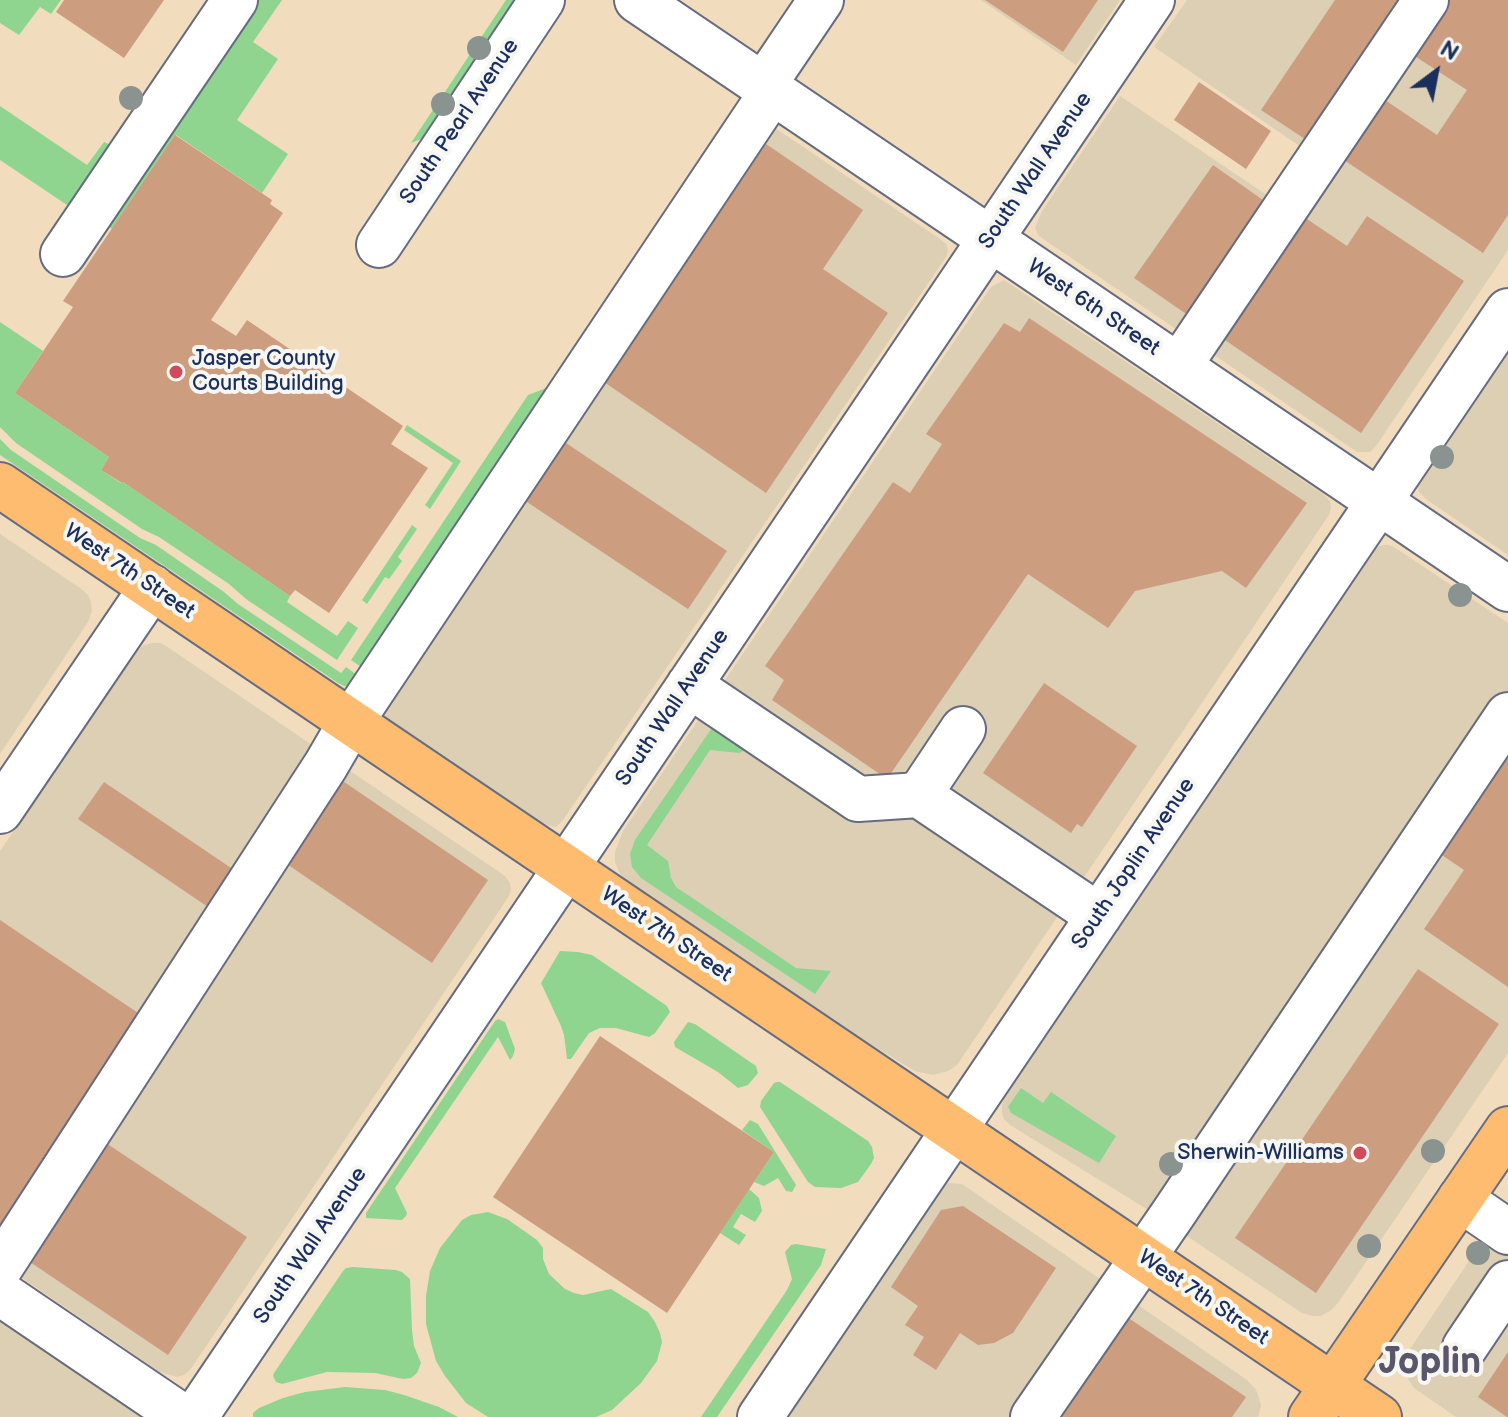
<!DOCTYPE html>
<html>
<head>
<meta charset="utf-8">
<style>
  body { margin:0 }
  #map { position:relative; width:1508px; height:1417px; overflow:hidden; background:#f1dcbe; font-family:"Balsamiq Sans",sans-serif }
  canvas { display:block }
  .north { position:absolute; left:1396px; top:32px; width:80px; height:80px; -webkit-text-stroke:6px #f6f6f2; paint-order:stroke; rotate:32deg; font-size:22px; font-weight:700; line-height:32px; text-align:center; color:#1b2f5e }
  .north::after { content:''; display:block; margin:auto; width:28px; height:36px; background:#1b2f5e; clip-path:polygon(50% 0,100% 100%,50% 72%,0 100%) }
</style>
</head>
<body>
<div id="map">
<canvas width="1508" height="1417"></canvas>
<div class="north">N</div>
</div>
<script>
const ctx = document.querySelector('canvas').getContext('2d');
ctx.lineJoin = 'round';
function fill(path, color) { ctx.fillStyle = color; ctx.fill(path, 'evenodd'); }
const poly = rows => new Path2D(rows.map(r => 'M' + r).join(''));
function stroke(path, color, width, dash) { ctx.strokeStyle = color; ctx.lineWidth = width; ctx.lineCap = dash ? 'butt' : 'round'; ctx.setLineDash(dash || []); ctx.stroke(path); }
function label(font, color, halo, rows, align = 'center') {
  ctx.font = font + ' "Balsamiq Sans",sans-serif'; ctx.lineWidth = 8; ctx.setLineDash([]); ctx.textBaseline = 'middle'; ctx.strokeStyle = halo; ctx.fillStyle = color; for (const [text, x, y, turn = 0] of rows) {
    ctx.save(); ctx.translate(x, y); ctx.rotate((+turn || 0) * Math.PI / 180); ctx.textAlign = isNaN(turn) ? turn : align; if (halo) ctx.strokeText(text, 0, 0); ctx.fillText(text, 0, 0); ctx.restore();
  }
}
const built = poly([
  [981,0,1120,0,1076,65],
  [1187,0,1508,0,1508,250,1376,446,1370,452,1357,452,1039,236,1035,228,1042,211,1120,96,1277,202,1310,153,1154,47],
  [769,124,940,239,946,244,948,251,946,257,563,820,556,827,550,826,541,822,373,709],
  [1004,280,1323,494,1330,501,1331,508,1329,515,957,1065,948,1071,933,1075,915,1071,833,1022,625,880,619,872,615,862,615,852,623,831,991,287],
  [1508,349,1508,555,1426,499,1419,492,1418,485],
  [0,534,80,588,88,595,91,602,92,611,88,622,0,754],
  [1383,545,1389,545,1397,549,1508,623,1508,1053,1338,1303,1330,1311,1321,1316,1313,1316,1302,1313,1145,1208,1010,1125,1004,1119,1002,1112,1002,1105,1005,1097,1368,555,1375,548],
  [152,643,161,643,169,648,505,876,510,883,511,890,509,896,190,1370,184,1375,177,1377,160,1372,0,1263,0,851,136,652,144,645],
  [947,1183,962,1184,1247,1380,1256,1390,1259,1398,1261,1406,1258,1417,786,1417,940,1189],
  [1508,1203,1508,1417,1456,1417,1414,1388,1403,1371,1404,1360,1408,1352],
  [0,1317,145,1417,0,1417]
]);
const green = poly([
  [0,0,61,0,51,14,40,7,19,35,0,23],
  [253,0,282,0,253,42,278,59,237,120,288,154,262,193,176,135,112,229,106,224],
  [506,0,520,0,424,138,411,143],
  [0,106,87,165,104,142,115,147,76,211,0,160],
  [0,322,43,351,15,393,109,457,101,470,121,483,123,482,290,596,287,602,337,636,348,621,358,628,337,660,246,599,229,584,159,537,142,529,16,443,0,427],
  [549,387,370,673,351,660,528,395],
  [407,425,461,461,430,509,425,505,453,463,404,430],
  [0,439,11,450,140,538,156,545,224,592,238,604,341,673,346,667,365,681,353,687,344,686,338,683,0,455],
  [412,525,417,529,398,557,402,561,389,579,385,577,367,604,362,600],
  [714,725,745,747,744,751,739,753,710,750,647,845,668,861,671,878,676,887,796,968,831,971,815,994,641,878,632,867,630,854,635,840],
  [560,951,578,952,592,955,667,1006,670,1012,655,1033,649,1037,616,1028,600,1028,589,1033,571,1059,567,1059,564,1035,561,1026,541,983],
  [498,1019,505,1022,515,1049,513,1056,510,1060,498,1037,395,1188,407,1213,406,1216,402,1220,366,1218,366,1213,495,1021],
  [688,1022,695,1024,756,1066,758,1073,748,1085,738,1088,718,1072,675,1047,674,1042],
  [777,1082,780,1082,868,1141,872,1147,874,1158,871,1164,858,1182,841,1188,815,1187,808,1182,760,1107,761,1101,774,1083],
  [1021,1088,1043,1103,1051,1092,1116,1136,1099,1163,1011,1113,1008,1107],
  [750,1120,758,1124,796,1185,792,1192,786,1191,778,1178,764,1186,754,1182,774,1152,742,1130],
  [749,1189,759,1198,762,1211,755,1222,741,1214,733,1227,746,1235,739,1245,720,1233],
  [488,1212,507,1219,537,1240,543,1248,543,1259,549,1274,565,1289,574,1293,583,1295,611,1289,648,1312,655,1322,660,1333,662,1342,657,1361,641,1383,612,1410,596,1417,488,1417,466,1403,445,1376,436,1361,426,1324,426,1296,430,1271,440,1248,462,1220,471,1215],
  [796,1244,826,1249,821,1265,717,1417,701,1417,787,1290,792,1279,785,1252,791,1245],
  [353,1267,396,1270,402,1272,410,1279,412,1330,414,1346,421,1363,417,1373,411,1378,403,1379,375,1373,327,1372,282,1384,276,1382,273,1376,274,1373,343,1271,346,1268],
  [345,1387,385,1390,404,1395,439,1407,458,1417,253,1417,253,1413,259,1408,283,1398,305,1392]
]);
const building = poly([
  [64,0,164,0,124,58,56,12],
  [985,0,1098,0,1063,52],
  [1335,0,1407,0,1311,143,1261,110],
  [1446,0,1508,0,1508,215,1483,253,1341,158,1382,98,1437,135,1467,90,1410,53],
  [1199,82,1271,131,1246,169,1174,120],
  [175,135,272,200,270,204,283,213,211,320,236,336,247,320,403,426,391,444,428,468,329,613,295,590,290,596,123,482,122,483,101,470,109,457,15,393,73,307,63,301],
  [766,144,863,210,823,269,888,313,766,493,604,382],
  [1213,165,1273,207,1195,320,1134,278],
  [1367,216,1464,281,1361,433,1222,338,1304,217,1347,246],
  [1029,318,1307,503,1246,588,1222,571,1135,591,1108,628,1028,574,887,779,772,700,784,680,765,666,893,482,910,493,942,444,926,434,1004,323,1020,332],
  [563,441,727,551,688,609,524,500],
  [1044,683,1137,746,1082,827,1077,824,1071,833,983,773],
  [1508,739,1508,987,1424,929,1464,870,1433,849],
  [334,775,488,880,432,963,278,858],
  [104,782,237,872,211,909,78,819],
  [0,920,150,1021,0,1246],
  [1418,969,1499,1024,1316,1293,1235,1238],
  [600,1036,774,1152,667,1313,493,1197],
  [103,1141,247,1237,168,1355,24,1258],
  [963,1206,1056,1268,1013,1333,994,1343,978,1345,960,1333,936,1370,913,1355,924,1337,905,1325,918,1306,891,1287,941,1210],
  [1118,1311,1246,1397,1232,1417,1046,1417],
  [1508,1352,1508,1417,1507,1417,1478,1397]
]);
const minor = poly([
  [637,0,1508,589],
  [763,86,821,0],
  [379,245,542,0],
  [63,254,235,0],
  [1179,366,1426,0],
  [689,685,858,799,919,795,1099,916],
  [919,795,963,729],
  [0,811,152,587],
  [1460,1199,1508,1232],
  [0,1268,326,765,351,722,772,92],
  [0,1293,183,1417],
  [1465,1347,1508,1283],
  [195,1417,1152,0],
  [760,1417,1508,311],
  [1033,1417,1173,1214,1508,715]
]);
const major = poly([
  [0,485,1379,1417],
  [1311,1417,1508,1129]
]);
const trees = [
  [479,48],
  [131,98],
  [443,104],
  [1442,457],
  [1460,595],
  [1433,1151],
  [1171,1164],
  [1369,1246],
  [1478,1253]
];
const markers = [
  [176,372,8,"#d1495b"],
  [1360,1153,8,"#d1495b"]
];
const streetNames = [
  ["South Pearl Avenue",460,122,-56],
  ["South Wall Avenue",1036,171,-56],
  ["West 6th Street",1093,308,34],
  ["West 7th Street",129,572,34],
  ["South Wall Avenue",673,708,-56],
  ["South Joplin Avenue",1134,864,-56],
  ["West 7th Street",666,935,34],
  ["South Wall Avenue",311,1246,-56],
  ["West 7th Street",1203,1298,34]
];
const poiNames = [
  ["Jasper County",192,359],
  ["Courts Building",192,384],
  ["Sherwin-Williams",1344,1153,"right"]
];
const townNames = [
  ["Joplin",1430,1363]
];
fill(built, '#dccfb4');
fill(green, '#8fd58f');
fill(building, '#cd9d80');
stroke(minor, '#666c80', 48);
stroke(major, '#666c80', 48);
stroke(minor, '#fff', 44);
stroke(major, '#fdbc70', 44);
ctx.fillStyle = '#8b9390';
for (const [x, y] of trees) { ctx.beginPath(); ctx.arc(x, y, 12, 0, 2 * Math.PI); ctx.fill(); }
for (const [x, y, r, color] of markers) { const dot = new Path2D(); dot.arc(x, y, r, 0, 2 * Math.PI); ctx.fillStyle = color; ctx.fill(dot); stroke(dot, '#f6f6f2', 3); }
label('22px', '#1b2f5e', '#f6f6f2', streetNames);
label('22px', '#1b2f5e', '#f6f6f2', poiNames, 'left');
label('bold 38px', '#59566a', '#f6f6f2', townNames);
</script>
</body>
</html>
